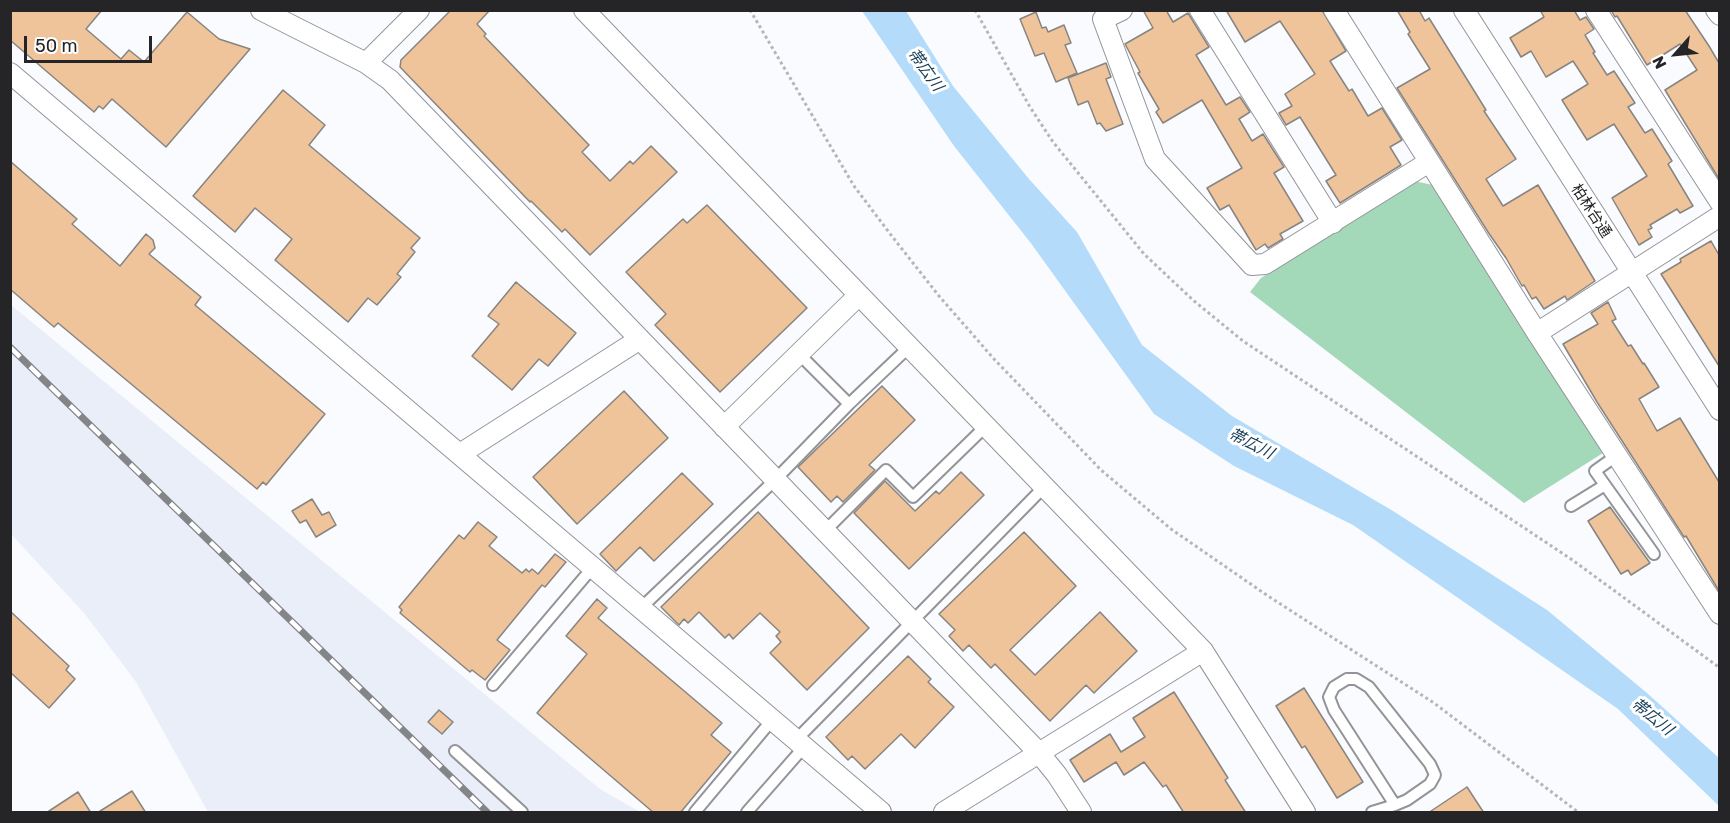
<!DOCTYPE html>
<html>
<head>
<meta charset="utf-8">
<style>
  body { margin:0 }
  #map { position:relative; width:1730px; height:823px; overflow:hidden; background:#fafbff; font-family:Rubik,sans-serif }
  canvas { display:block }
  .frame { position:absolute; inset:0; border:12px solid #252527; pointer-events:none }
  .north { position:absolute; left:1646px; top:24px; width:60px; height:60px; -webkit-text-stroke:4px #fff; paint-order:stroke; rotate:243deg; font-size:16px; font-weight:700; line-height:24px; text-align:center; color:#252527 }
  .north::after { content:''; display:block; margin:auto; width:21px; height:27px; background:#252527; clip-path:polygon(50% 0,100% 100%,50% 72%,0 100%) }
  .scale { position:absolute; left:24px; top:36px; width:128px; height:27px; box-sizing:border-box; border:3px solid #252527; border-top:0; padding-left:8px; font-size:18px; line-height:21px; white-space:nowrap; color:#252527; -webkit-text-stroke:4px #fff; paint-order:stroke }
</style>
</head>
<body>
<div id="map">
<canvas width="1730" height="823"></canvas>
<div class="frame"></div>
<div class="north">N</div>
<div class="scale">50 m</div>
</div>
<script>
const ctx = document.querySelector('canvas').getContext('2d');
ctx.lineJoin = 'round';
function fill(path, color) { ctx.fillStyle = color; ctx.fill(path, 'evenodd'); }
const poly = rows => new Path2D(rows.map(r => 'M' + r).join(''));
function stroke(path, color, width, dash) { ctx.strokeStyle = color; ctx.lineWidth = width; ctx.lineCap = dash ? 'butt' : 'round'; ctx.setLineDash(dash || []); ctx.stroke(path); }
function label(font, color, halo, rows, align = 'center') {
  ctx.font = font + ' Rubik,"Noto Sans JP",sans-serif'; ctx.lineWidth = 6; ctx.setLineDash([]); ctx.textBaseline = 'middle'; ctx.strokeStyle = halo; ctx.fillStyle = color; for (const [text, x, y, turn = 0] of rows) {
    ctx.save(); ctx.translate(x, y); ctx.rotate((+turn || 0) * Math.PI / 180); ctx.textAlign = isNaN(turn) ? turn : align; if (halo) ctx.strokeText(text, 0, 0); ctx.fillText(text, 0, 0); ctx.restore();
  }
}
const built = poly([
  [11,305,600,789,640,812,208,812,136,682,84,613,11,534]
]);
const green = poly([
  [1414,181,1433,185,1603,453,1524,503,1250,292,1261,278]
]);
const water = poly([
  [862,11,906,11,953,86,1029,179,1077,232,1142,345,1232,416,1393,511,1547,610,1647,693,1719,758,1719,806,1618,709,1353,525,1234,466,1154,414,1030,242,954,146]
]);
const building = poly([
  [10,10,102,10,86,29,121,59,129,50,144,62,187,12,219,39,250,49,166,147,112,99,103,109,99,106,94,112,10,40,10,10],
  [451,10,490,10,477,24,486,34,484,36,589,145,582,152,610,181,630,161,633,164,651,146,677,172,590,255,565,229,562,232,531,201,530,202,400,67,401,60,451,10],
  [1143,10,1166,10,1173,22,1188,13,1209,47,1196,55,1226,105,1240,97,1250,112,1239,119,1252,141,1263,134,1284,167,1274,173,1303,221,1280,234,1283,239,1268,248,1265,244,1256,250,1229,205,1220,210,1207,188,1242,168,1202,100,1163,123,1156,112,1159,109,1138,73,1140,72,1125,44,1153,28,1143,10],
  [1226,10,1322,10,1346,51,1330,61,1349,91,1352,89,1368,116,1382,108,1402,140,1390,147,1401,165,1340,203,1326,181,1336,175,1300,117,1286,125,1279,113,1292,106,1285,94,1315,74,1280,21,1245,42,1226,10],
  [1397,10,1419,10,1425,21,1429,18,1486,110,1484,111,1516,159,1486,179,1503,206,1538,185,1595,281,1567,300,1565,296,1544,309,1536,297,1532,299,1524,285,1522,286,1506,258,1488,232,1397,88,1430,69,1408,34,1410,32,1397,10],
  [1540,10,1574,10,1580,20,1586,17,1594,29,1585,35,1595,52,1593,53,1607,75,1614,71,1635,103,1628,107,1645,133,1652,129,1672,161,1668,164,1693,206,1680,213,1677,209,1650,225,1652,228,1648,230,1652,237,1639,245,1612,198,1647,176,1614,124,1587,140,1562,100,1588,84,1573,61,1546,77,1531,51,1521,57,1510,38,1544,17,1540,10],
  [1611,10,1685,10,1709,46,1719,63,1719,179,1665,90,1697,70,1680,44,1647,65,1617,16,1615,17,1611,10],
  [1036,12,1042,28,1046,27,1048,32,1064,25,1071,43,1065,45,1077,73,1056,82,1044,53,1035,56,1020,19,1036,12],
  [1106,63,1111,77,1106,79,1123,124,1106,131,1100,123,1097,124,1088,101,1078,105,1068,78,1106,63],
  [283,90,325,125,309,145,420,238,411,248,415,252,397,274,401,277,377,305,368,298,348,322,275,260,292,239,255,208,235,232,193,196,283,90],
  [10,161,77,219,72,224,120,266,146,234,153,240,155,248,149,254,201,297,195,305,325,414,266,485,263,482,257,489,58,323,54,327,10,289,10,161],
  [707,205,807,308,720,392,655,325,666,314,626,272,683,219,687,223,707,205],
  [1711,241,1719,255,1719,366,1661,274,1681,262,1680,259,1711,241],
  [516,282,576,333,548,366,539,359,512,390,472,356,499,324,488,316,516,282],
  [1608,302,1616,319,1612,321,1628,346,1631,345,1643,364,1644,363,1659,387,1639,399,1657,431,1680,418,1719,482,1719,591,1686,536,1684,537,1597,402,1563,344,1598,324,1591,313,1608,302],
  [882,386,915,420,869,465,875,470,843,502,837,496,831,502,798,467,882,386],
  [624,391,668,438,577,524,533,477,624,391],
  [961,472,984,495,909,569,854,513,885,481,915,511,936,491,939,494,961,472],
  [682,473,713,504,654,561,640,547,616,571,600,554,682,473],
  [312,499,322,515,329,512,336,525,316,537,306,520,300,523,292,511,312,499],
  [1610,507,1650,563,1631,575,1628,570,1621,574,1588,521,1610,507],
  [758,512,869,628,807,690,770,653,781,642,776,636,780,632,760,613,733,639,729,634,725,638,699,612,688,623,684,619,679,625,661,607,758,512],
  [478,522,497,537,489,546,522,573,526,569,529,572,532,569,538,574,555,554,566,562,545,587,542,585,497,640,510,650,485,680,472,670,470,672,400,613,402,610,399,607,459,535,464,539,478,522],
  [1024,532,1076,586,1010,650,1035,675,1100,612,1137,651,1094,693,1086,685,1050,721,995,664,991,668,969,645,963,651,949,636,955,630,939,614,1024,532],
  [597,599,607,608,598,618,722,723,711,735,731,752,680,813,654,813,537,713,587,654,566,636,597,599],
  [10,611,69,666,66,670,75,679,49,708,10,672,10,611],
  [908,656,931,679,928,682,954,707,915,748,901,734,865,769,852,756,848,760,826,737,908,656],
  [1304,688,1363,782,1337,798,1305,746,1302,748,1276,706,1304,688],
  [1174,692,1228,778,1225,780,1246,813,1184,813,1166,785,1163,787,1144,762,1124,775,1116,762,1084,782,1070,760,1110,734,1121,752,1145,737,1133,718,1174,692],
  [439,710,453,722,442,734,428,722,439,710],
  [1467,787,1484,813,1428,813,1467,787],
  [132,791,146,813,97,813,132,791],
  [78,792,91,813,46,813,78,792]
]);
const path = poly([
  [750,10,854,186,891,235,939,296,994,359,1101,470,1171,529,1268,596,1434,703,1578,812],
  [975,10,1030,107,1053,142,1144,254,1194,301,1243,341,1571,559,1720,668]
]);
const lane = poly([
  [799,354,849,404],
  [1605,485,1654,554],
  [1571,506,1605,485,1595,471,1616,456],
  [825,531,886,470,913,497,986,426],
  [641,608,775,480,849,404,909,347],
  [1347,679,1356,679,1369,687,1430,764,1435,775,1430,784,1407,800,1395,805,1334,710,1329,697,1334,687,1347,679],
  [493,685,593,567],
  [796,740,1044,487],
  [455,751,522,812],
  [695,812,772,720],
  [747,812,804,747],
  [1372,812,1395,805]
]);
const street = poly([
  [261,10,366,63,390,80,1040,754,1057,775,1081,812],
  [584,10,1203,651,1305,812],
  [1122,10,1103,19,1155,159,1252,265,1265,264,1429,162],
  [1200,10,1333,223],
  [1334,10,1537,333,1720,614],
  [1464,10,1720,410],
  [1596,10,1720,202],
  [1716,10,1720,15],
  [366,63,419,10],
  [10,73,881,812],
  [1537,333,1720,216],
  [724,427,859,295],
  [460,454,640,339],
  [944,812,1203,651]
]);
const rail = poly([
  [10,347,487,812]
]);
const streetNames = [
  ["柏林台通",1591,211,57]
];
const waterNames = [
  ["帯広川",925,70,54],
  ["帯広川",1251,444,27],
  ["帯広川",1652,717,39]
];
fill(built, '#e9eef9');
fill(green, '#a3d9b8');
fill(water, '#b4dcfa');
fill(building, '#efc49a');
stroke(building, '#878481', 1.5);
stroke(lane, '#929498', 14);
stroke(street, '#929498', 22);
stroke(path, '#b5b6b9', 3, [3, 3]);
stroke(lane, '#fff', 10);
stroke(street, '#fff', 20);
stroke(rail, '#848588', 7);
stroke(rail, '#fff', 4.5, [14]);
label('15px', '#252527', '#fff', streetNames);
label('italic 16px', '#143c55', '#fff', waterNames);
</script>
</body>
</html>
